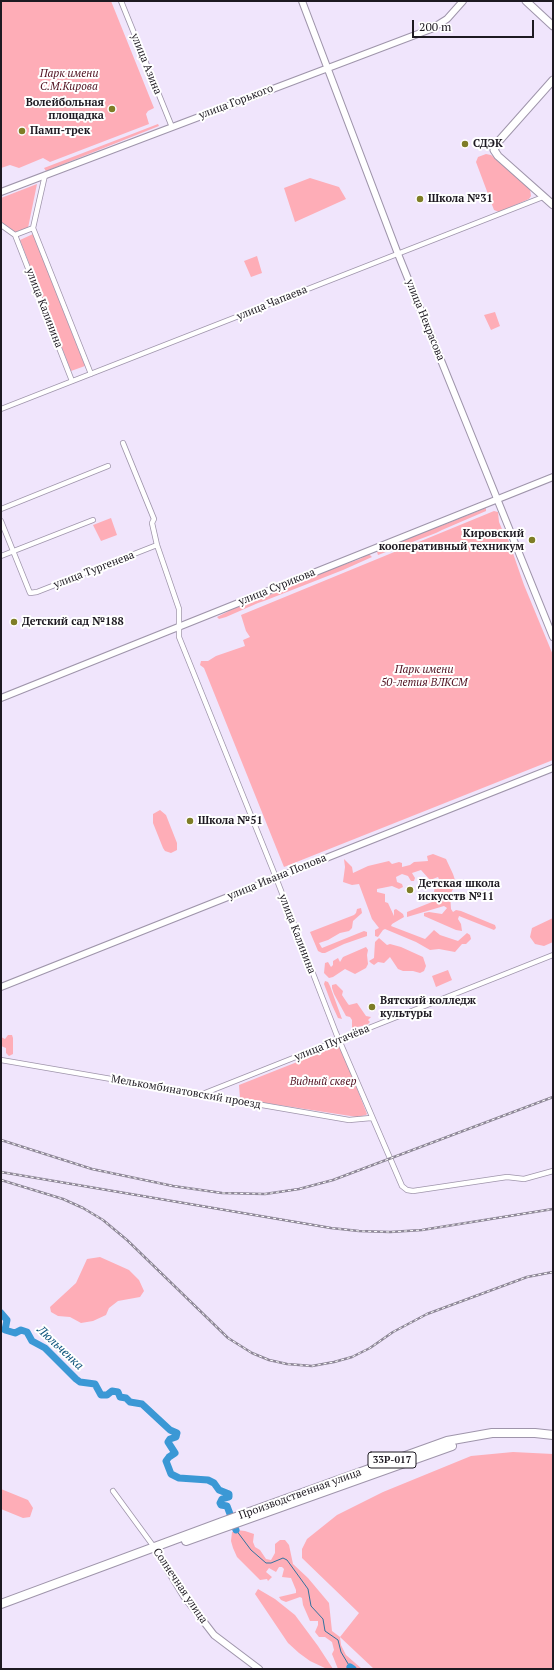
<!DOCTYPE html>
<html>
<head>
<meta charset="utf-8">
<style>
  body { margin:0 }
  #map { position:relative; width:554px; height:1670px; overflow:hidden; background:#f0e5fc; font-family:"PT Serif",serif }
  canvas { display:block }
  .frame { position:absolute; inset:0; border:2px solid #1d1921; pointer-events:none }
  .scale { position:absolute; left:412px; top:20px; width:122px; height:18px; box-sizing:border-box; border:2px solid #1d1921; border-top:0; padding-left:5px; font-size:12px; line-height:14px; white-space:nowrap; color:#1d1921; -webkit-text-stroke:3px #fff; paint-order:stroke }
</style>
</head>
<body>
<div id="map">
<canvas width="554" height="1670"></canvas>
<div class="frame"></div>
<div class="scale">200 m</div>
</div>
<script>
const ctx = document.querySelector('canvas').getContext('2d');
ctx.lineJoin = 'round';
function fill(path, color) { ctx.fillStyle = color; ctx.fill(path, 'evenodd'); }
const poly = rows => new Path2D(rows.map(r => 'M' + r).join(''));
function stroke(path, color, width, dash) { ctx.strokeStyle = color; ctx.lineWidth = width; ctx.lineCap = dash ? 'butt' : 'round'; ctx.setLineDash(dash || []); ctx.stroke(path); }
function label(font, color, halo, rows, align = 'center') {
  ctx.font = font + ' "PT Serif",serif'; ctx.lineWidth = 4; ctx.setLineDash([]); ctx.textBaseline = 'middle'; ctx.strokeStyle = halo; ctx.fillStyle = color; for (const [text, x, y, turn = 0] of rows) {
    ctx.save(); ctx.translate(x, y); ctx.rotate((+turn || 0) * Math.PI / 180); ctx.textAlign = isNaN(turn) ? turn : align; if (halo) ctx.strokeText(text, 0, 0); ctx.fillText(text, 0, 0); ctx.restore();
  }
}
const green = poly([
  [1,1,111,1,154,108,148,111,146,114,149,124,50,162,43,158,19,168,10,165,1,168],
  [158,124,159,126,46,171,44,168],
  [486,154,491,155,530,189,531,196,529,199,499,212,494,210,476,162,478,157],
  [310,178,339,187,346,199,295,222,284,188],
  [37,184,28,228,15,233,1,222,1,198],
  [33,234,85,366,71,371,20,240],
  [257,256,262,273,251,277,244,261],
  [495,312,500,326,491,330,484,315],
  [486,508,486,511,442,530,436,533,378,555,377,552,417,535,430,528,438,527],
  [494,511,498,512,499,522,504,534,507,536,524,585,553,655,553,760,284,867,204,668,200,665,201,661,208,661,216,656,245,646,243,640,250,637,246,631,241,615],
  [111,518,117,535,101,541,93,525],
  [369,554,372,557,343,570,264,601,258,603,226,617,219,619,217,617,237,607,255,601,331,569,360,559],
  [160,810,166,815,177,843,177,850,171,853,165,851,163,848,153,823,153,814],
  [433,854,446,859,453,874,456,883,450,895,451,909,453,912,456,910,461,911,490,923,495,925,496,928,494,930,459,916,458,919,461,924,462,931,456,930,424,916,424,913,429,912,442,914,447,908,444,906,407,917,407,912,442,898,442,896,434,892,435,886,443,888,438,877,430,880,421,870,412,873,415,878,414,881,411,881,408,876,402,874,396,877,397,882,402,884,403,887,399,889,392,886,377,889,377,892,385,894,385,902,388,903,394,916,394,910,396,909,403,914,404,917,392,924,391,926,425,939,434,930,440,935,458,941,467,933,470,935,471,939,466,944,462,944,455,952,439,949,430,950,416,942,385,929,383,930,378,937,375,936,375,930,379,928,372,919,359,884,352,885,343,882,345,867,344,859,352,867,353,873,368,866,389,861,392,864,399,862,402,863,402,867,410,865,414,862,428,861,427,856],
  [361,908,362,913,353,921,352,928,349,931,340,933,328,940,319,943,322,948,364,931,367,932,367,936,344,944,325,953,322,953,318,951,310,932,354,915,356,913,357,909],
  [553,918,553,942,544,946,535,944,530,937,532,928],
  [379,938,387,945,390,944,401,947,423,957,426,966,424,971,420,973,413,971,403,971,398,969,390,957,384,963,378,962,374,965,371,963,369,961,374,958,375,942],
  [366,947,368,950,367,955,368,964,366,968,355,974,345,969,333,977,329,978,324,973,325,963,328,962,331,967,333,965,333,961,338,958,340,962,343,957],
  [448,970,452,980,436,987,432,976],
  [325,981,328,982,330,986,342,1019,338,1018,332,1005,324,984],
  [336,984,343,991,342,995,348,1004,349,1005,357,1003,366,1016,371,1017,368,1020,370,1022,367,1025,352,1028,352,1020,350,1017,346,1016,334,994,332,988,332,985],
  [8,1035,12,1035,13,1038,13,1054,9,1056,6,1053,6,1048,1,1046,1,1037,5,1039],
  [340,1045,367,1114,366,1115,357,1117,240,1099,239,1085],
  [100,1257,129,1270,139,1280,144,1291,140,1297,118,1301,109,1308,106,1315,93,1321,81,1323,70,1317,58,1316,51,1312,50,1307,76,1283,87,1259],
  [513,1452,553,1454,553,1669,374,1669,340,1637,341,1645,346,1655,362,1669,338,1669,332,1654,334,1650,332,1642,325,1637,319,1637,315,1632,318,1625,318,1621,310,1621,303,1605,302,1598,300,1597,286,1602,281,1600,279,1597,296,1593,296,1590,291,1578,282,1577,284,1569,282,1567,279,1567,276,1572,269,1568,266,1572,272,1577,268,1581,267,1579,260,1580,237,1557,233,1548,231,1541,232,1532,236,1530,245,1531,254,1534,253,1542,255,1547,260,1550,266,1559,271,1560,275,1553,275,1544,280,1540,285,1540,289,1545,293,1564,308,1578,329,1603,332,1631,340,1637,359,1613,302,1558,302,1549,307,1539,337,1515,383,1492,471,1456],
  [1,1489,28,1500,33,1508,30,1517,23,1518,1,1509],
  [258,1589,275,1599,295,1615,318,1646,333,1669,327,1669,310,1661,299,1653,288,1643,255,1594]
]);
const stream = poly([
  [236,1530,251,1550,266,1563,271,1563,283,1558,287,1560,308,1589,311,1606,323,1619,325,1631,338,1640,341,1652,350,1667]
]);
const river = poly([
  [1,1313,7,1320,5,1330,15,1333,21,1330,27,1332,32,1341,45,1348,76,1379,80,1382,95,1384,101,1395,107,1395,112,1391,118,1392,120,1397,126,1398,130,1402,142,1404,170,1430,177,1433,176,1437,170,1439,168,1442,175,1453,169,1457,166,1461,171,1474,179,1478,208,1480,214,1483,219,1490,229,1494,229,1497,222,1499,220,1503,221,1505,227,1506,236,1530],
  [350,1667,353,1669]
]);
const street = poly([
  [121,1,172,127],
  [45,175,33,228,91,374],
  [1,225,15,235,72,381],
  [15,235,33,228],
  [1,409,543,197],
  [123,443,154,519,152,523,157,545,179,609,179,637,273,870,336,1033,402,1186,407,1190,413,1191,507,1177,524,1179,553,1171],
  [1,509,108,466],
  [1,521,30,593,37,592,157,545],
  [1,556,93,520],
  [1,1060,349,1120,371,1118],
  [200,1095,553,955],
  [113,1491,154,1547]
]);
const secondary = poly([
  [302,1,398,254,553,637],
  [1,192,431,29,447,19,463,1],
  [1,698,553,477],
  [1,987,553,768],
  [157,1552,184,1596,214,1635,259,1669]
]);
const primary = poly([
  [526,1,553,26],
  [553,80,498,142,494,150,498,156,553,205]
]);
const highway = poly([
  [186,1541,452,1446],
  [1,1604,222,1522,447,1441,492,1433,535,1433,553,1435]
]);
const rail = poly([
  [1,1140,92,1169,173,1186,222,1193,265,1194,299,1189,333,1180,553,1097],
  [1,1172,331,1228,359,1231,390,1232,422,1230,553,1209],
  [1,1180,63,1199,83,1208,103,1220,127,1240,228,1338,252,1353,269,1360,287,1364,312,1366,334,1362,352,1357,370,1348,393,1332,427,1314,527,1277,553,1272]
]);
const markers = [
  [112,109,4,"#7e7d26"],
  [22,131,4,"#7e7d26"],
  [465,144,4,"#7e7d26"],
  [420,199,4,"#7e7d26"],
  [532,540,4,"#7e7d26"],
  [14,622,4,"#7e7d26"],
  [190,821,4,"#7e7d26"],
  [410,890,4,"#7e7d26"],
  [372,1007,4,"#7e7d26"]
];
const shields = [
  [392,1460,48]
];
const shieldNames = [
  ["33Р-017",392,1460]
];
const streetNames = [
  ["улица Азина",146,64,68],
  ["улица Горького",236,102,-21],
  ["улица Чапаева",272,303,-22],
  ["улица Калинина",44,308,69],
  ["улица Некрасова",425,320,68],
  ["улица Тургенева",94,570,-21],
  ["улица Сурикова",277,587,-22],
  ["улица Ивана Попова",277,877,-22],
  ["улица Калинина",297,934,69],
  ["улица Пугачёва",332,1043,-22],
  ["Мелькомбинатовский проезд",186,1092,10],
  ["Производственная улица",300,1494,-20],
  ["Солнечная улица",180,1586,56]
];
const parkNames = [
  ["Парк имени",69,74],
  ["С.М.Кирова",69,87],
  ["Парк имени",424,670],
  ["50-летия ВЛКСМ",424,683],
  ["Видный сквер",323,1082]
];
const poiNames = [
  ["Волейбольная",104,103,"right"],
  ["площадка",104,116,"right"],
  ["Памп-трек",30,131],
  ["СДЭК",473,144],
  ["Школа №31",428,199],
  ["Кировский",524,534,"right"],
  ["кооперативный техникум",524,547,"right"],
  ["Детский сад №188",22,622],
  ["Школа №51",198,821],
  ["Детская школа",418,884],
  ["искусств №11",418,897],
  ["Вятский колледж",380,1001],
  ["культуры",380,1014]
];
const waterNames = [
  ["Люльченка",60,1348,43]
];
fill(green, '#feadb7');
stroke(stream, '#32729f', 1);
stroke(river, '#3b98d5', 7);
stroke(street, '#9f95ab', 6);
stroke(secondary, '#9f95ab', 8);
stroke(primary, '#9f95ab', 9);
stroke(highway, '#9f95ab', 10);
stroke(street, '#fff', 4.5);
stroke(secondary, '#fff', 6);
stroke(primary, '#fff', 7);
stroke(highway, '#fff', 8);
stroke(rail, '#8e8797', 2.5);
stroke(rail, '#fff', 1, [3]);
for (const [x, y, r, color] of markers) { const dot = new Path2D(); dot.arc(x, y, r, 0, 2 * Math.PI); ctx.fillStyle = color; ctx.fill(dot); stroke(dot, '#fff', 1.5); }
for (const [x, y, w] of shields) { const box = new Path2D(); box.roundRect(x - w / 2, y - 8, w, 16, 3); ctx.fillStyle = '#fff'; ctx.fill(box); stroke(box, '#1d1921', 1); }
label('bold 10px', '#1d1921', null, shieldNames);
label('11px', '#1d1921', '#fff', streetNames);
label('italic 11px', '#501120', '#fff', parkNames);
label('bold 11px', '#1d1921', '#fff', poiNames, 'left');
label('italic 12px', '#0b527a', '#fff', waterNames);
</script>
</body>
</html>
